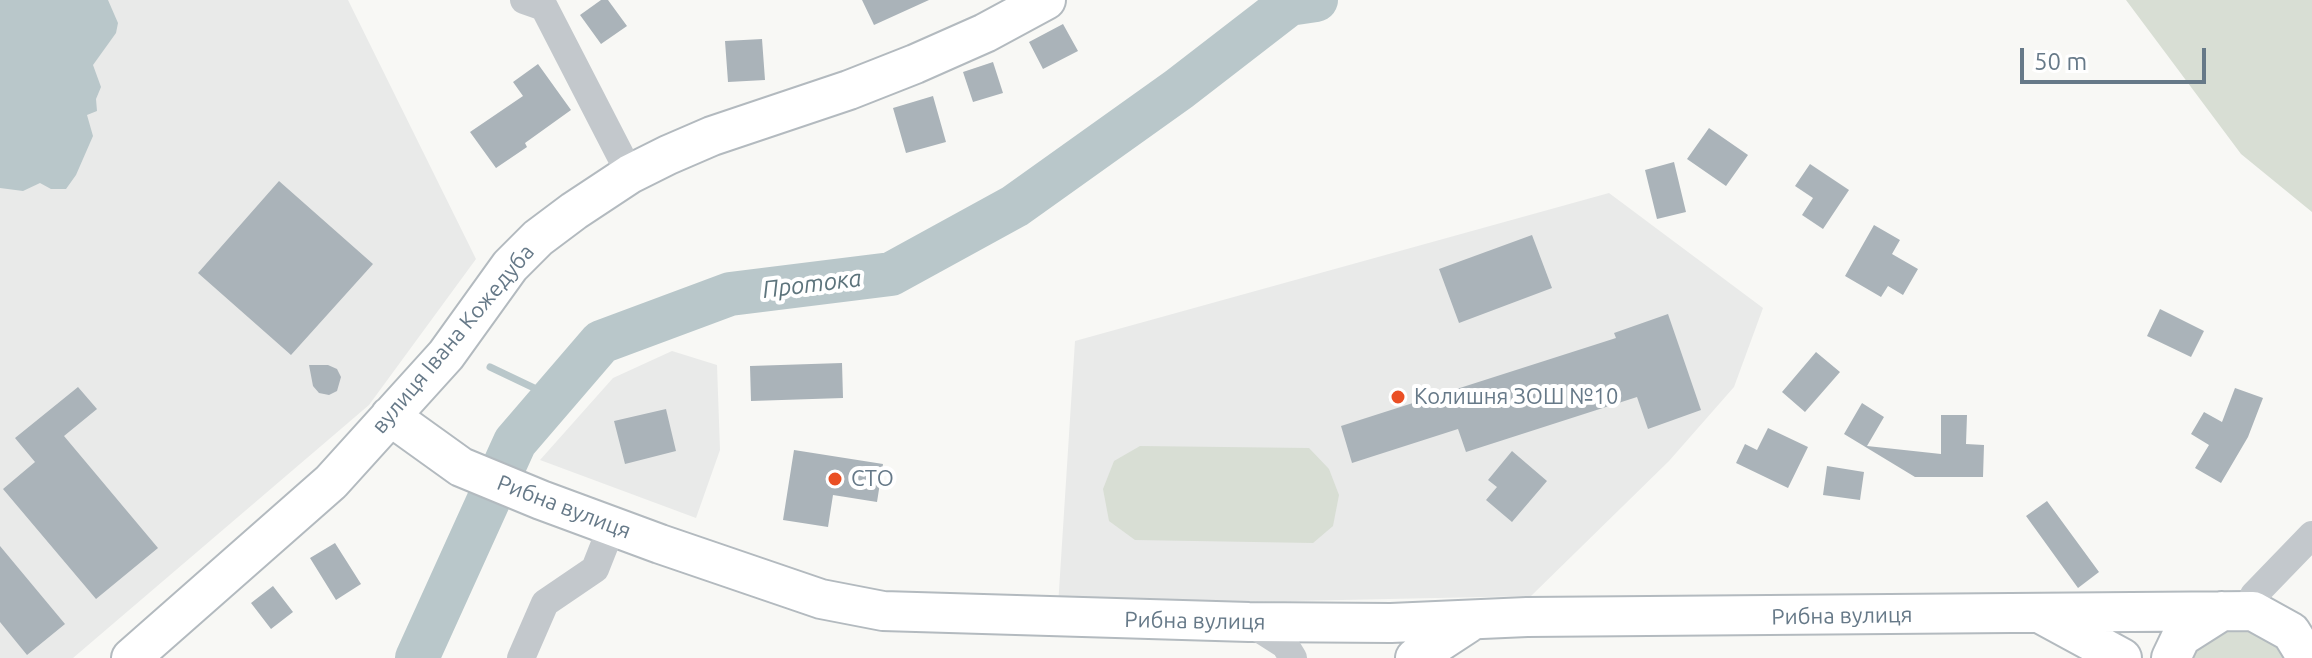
<!DOCTYPE html>
<html>
<head>
<meta charset="utf-8">
<style>
  body { margin:0 }
  #map { position:relative; width:2312px; height:658px; overflow:hidden; background:#f8f8f5; font-family:Ubuntu,sans-serif }
  canvas { display:block }
  .scale { position:absolute; left:2020px; top:48px; width:186px; height:36px; box-sizing:border-box; border:4px solid #667988; border-top:0; padding-left:10px; font-size:24px; line-height:28px; white-space:nowrap; color:#667988; -webkit-text-stroke:6px #fff; paint-order:stroke }
</style>
</head>
<body>
<div id="map">
<canvas width="2312" height="658"></canvas>
<div class="scale">50 m</div>
</div>
<script>
const ctx = document.querySelector('canvas').getContext('2d');
ctx.lineJoin = 'round';
function fill(path, color) { ctx.fillStyle = color; ctx.fill(path, 'evenodd'); }
const poly = rows => new Path2D(rows.map(r => 'M' + r).join(''));
function stroke(path, color, width, dash) { ctx.strokeStyle = color; ctx.lineWidth = width; ctx.lineCap = dash ? 'butt' : 'round'; ctx.setLineDash(dash || []); ctx.stroke(path); }
function label(font, color, halo, rows, align = 'center') {
  ctx.font = font + ' Ubuntu,sans-serif'; ctx.lineWidth = 8; ctx.setLineDash([]); ctx.textBaseline = 'middle'; ctx.strokeStyle = halo; ctx.fillStyle = color; for (const [text, x, y, turn = 0] of rows) {
    ctx.save(); ctx.translate(x, y); ctx.rotate((+turn || 0) * Math.PI / 180); ctx.textAlign = isNaN(turn) ? turn : align; if (halo) ctx.strokeText(text, 0, 0); ctx.fillText(text, 0, 0); ctx.restore();
  }
}
const built = poly([
  [0,0,348,0,476,259,369,405,73,658,0,658],
  [1609,193,1763,308,1734,387,1669,461,1531,596,1058,606,1075,341],
  [672,351,717,365,720,450,696,518,540,460,613,378]
]);
const green = poly([
  [2126,0,2312,0,2312,212,2241,154],
  [1140,446,1309,448,1329,469,1339,495,1333,526,1313,543,1135,540,1109,521,1103,489,1114,461],
  [2240,626,2269,637,2284,658,2188,658,2213,632]
]);
const water = poly([
  [0,0,108,0,118,23,116,33,93,65,101,87,96,99,97,111,87,115,93,136,76,175,66,189,51,189,40,183,23,191,0,188]
]);
const stream = poly([
  [490,367,553,397]
]);
const river = poly([
  [417,658,515,442,601,342,730,294,891,274,1015,206,1179,89,1289,4,1316,0]
]);
const building = poly([
  [601,0,608,0,627,26,601,44,580,15],
  [862,0,929,0,874,25],
  [1063,24,1078,51,1043,69,1029,42],
  [762,39,765,80,728,82,725,41],
  [993,62,1003,93,973,102,963,72],
  [538,64,571,110,525,143,527,147,496,168,470,132,523,96,513,82],
  [933,96,946,142,906,153,893,108],
  [1709,128,1748,155,1726,186,1687,159],
  [1674,162,1686,212,1657,219,1645,170],
  [1810,164,1849,190,1823,229,1802,215,1813,198,1795,186],
  [279,181,373,264,291,355,198,273],
  [1874,225,1900,240,1892,254,1918,269,1903,295,1888,286,1881,297,1845,276],
  [1532,235,1552,288,1459,323,1439,269],
  [2160,309,2204,331,2191,357,2147,336],
  [1668,314,1701,410,1648,429,1637,397,1466,452,1458,429,1352,463,1341,426,1616,338,1614,333],
  [1816,352,1840,372,1805,412,1782,392],
  [842,363,843,398,751,401,750,366],
  [309,365,328,365,337,369,341,377,337,391,329,395,319,393,313,386],
  [78,387,97,409,64,436,158,548,96,599,3,489,35,462,15,438],
  [2235,388,2263,398,2248,437,2221,483,2195,468,2209,445,2191,434,2204,412,2222,422],
  [1862,403,1884,417,1867,446,1941,454,1941,415,1967,415,1966,444,1984,445,1983,477,1915,477,1844,434],
  [666,409,676,451,625,464,614,421],
  [1768,428,1808,447,1788,488,1736,463,1745,444,1757,450],
  [794,450,883,464,877,502,833,495,828,527,783,520],
  [1512,451,1547,481,1512,522,1486,500,1497,487,1488,480],
  [1827,466,1864,472,1860,500,1823,495],
  [2047,501,2099,572,2078,588,2026,516],
  [335,543,361,584,336,600,310,558],
  [0,546,65,624,27,655,0,622],
  [273,586,293,612,271,629,251,603]
]);
const street = poly([
  [524,0,544,7,630,174],
  [2253,611,2254,595,2312,535],
  [1249,622,1285,645,1293,658],
  [521,658,545,603,595,569,612,526]
]);
const secondary = poly([
  [390,416,461,467,541,500,660,544,821,599,883,611,1249,622,1391,623,1527,617,2253,611,2291,632,2307,658],
  [2043,615,2122,658],
  [131,658,331,482,446,355,510,266,538,238,574,211,630,174,668,155,712,136,849,90,915,64,985,33,1046,0],
  [1415,658,1473,620],
  [2171,658,2181,637,2222,611]
]);
const markers = [
  [1398,397,8,"#ea4f24"],
  [835,479,8,"#ea4f24"]
];
const streetNames = [
  ["вулиця Івана Кожедуба",453,339,-50],
  ["Рибна вулиця",564,507,21],
  ["Рибна вулиця",1842,616,-1],
  ["Рибна вулиця",1195,621,1]
];
const poiNames = [
  ["Колишня ЗОШ №10",1414,397],
  ["СТО",851,479]
];
const waterNames = [
  ["Протока",812,284,-7]
];
fill(built, '#e9eae9');
fill(green, '#d8ded4');
fill(water, '#b9c7ca');
stroke(stream, '#b9c7ca', 7);
stroke(river, '#b9c7ca', 44);
fill(building, '#aab3b9');
stroke(secondary, '#b3babf', 42);
stroke(street, '#c3c8cc', 28);
stroke(secondary, '#fff', 38);
for (const [x, y, r, color] of markers) { const dot = new Path2D(); dot.arc(x, y, r, 0, 2 * Math.PI); ctx.fillStyle = color; ctx.fill(dot); stroke(dot, '#fff', 3); }
label('22px', '#667988', '#fff', streetNames);
label('22px', '#667988', '#fff', poiNames, 'left');
label('italic 24px', '#5d747c', '#fff', waterNames);
</script>
</body>
</html>
